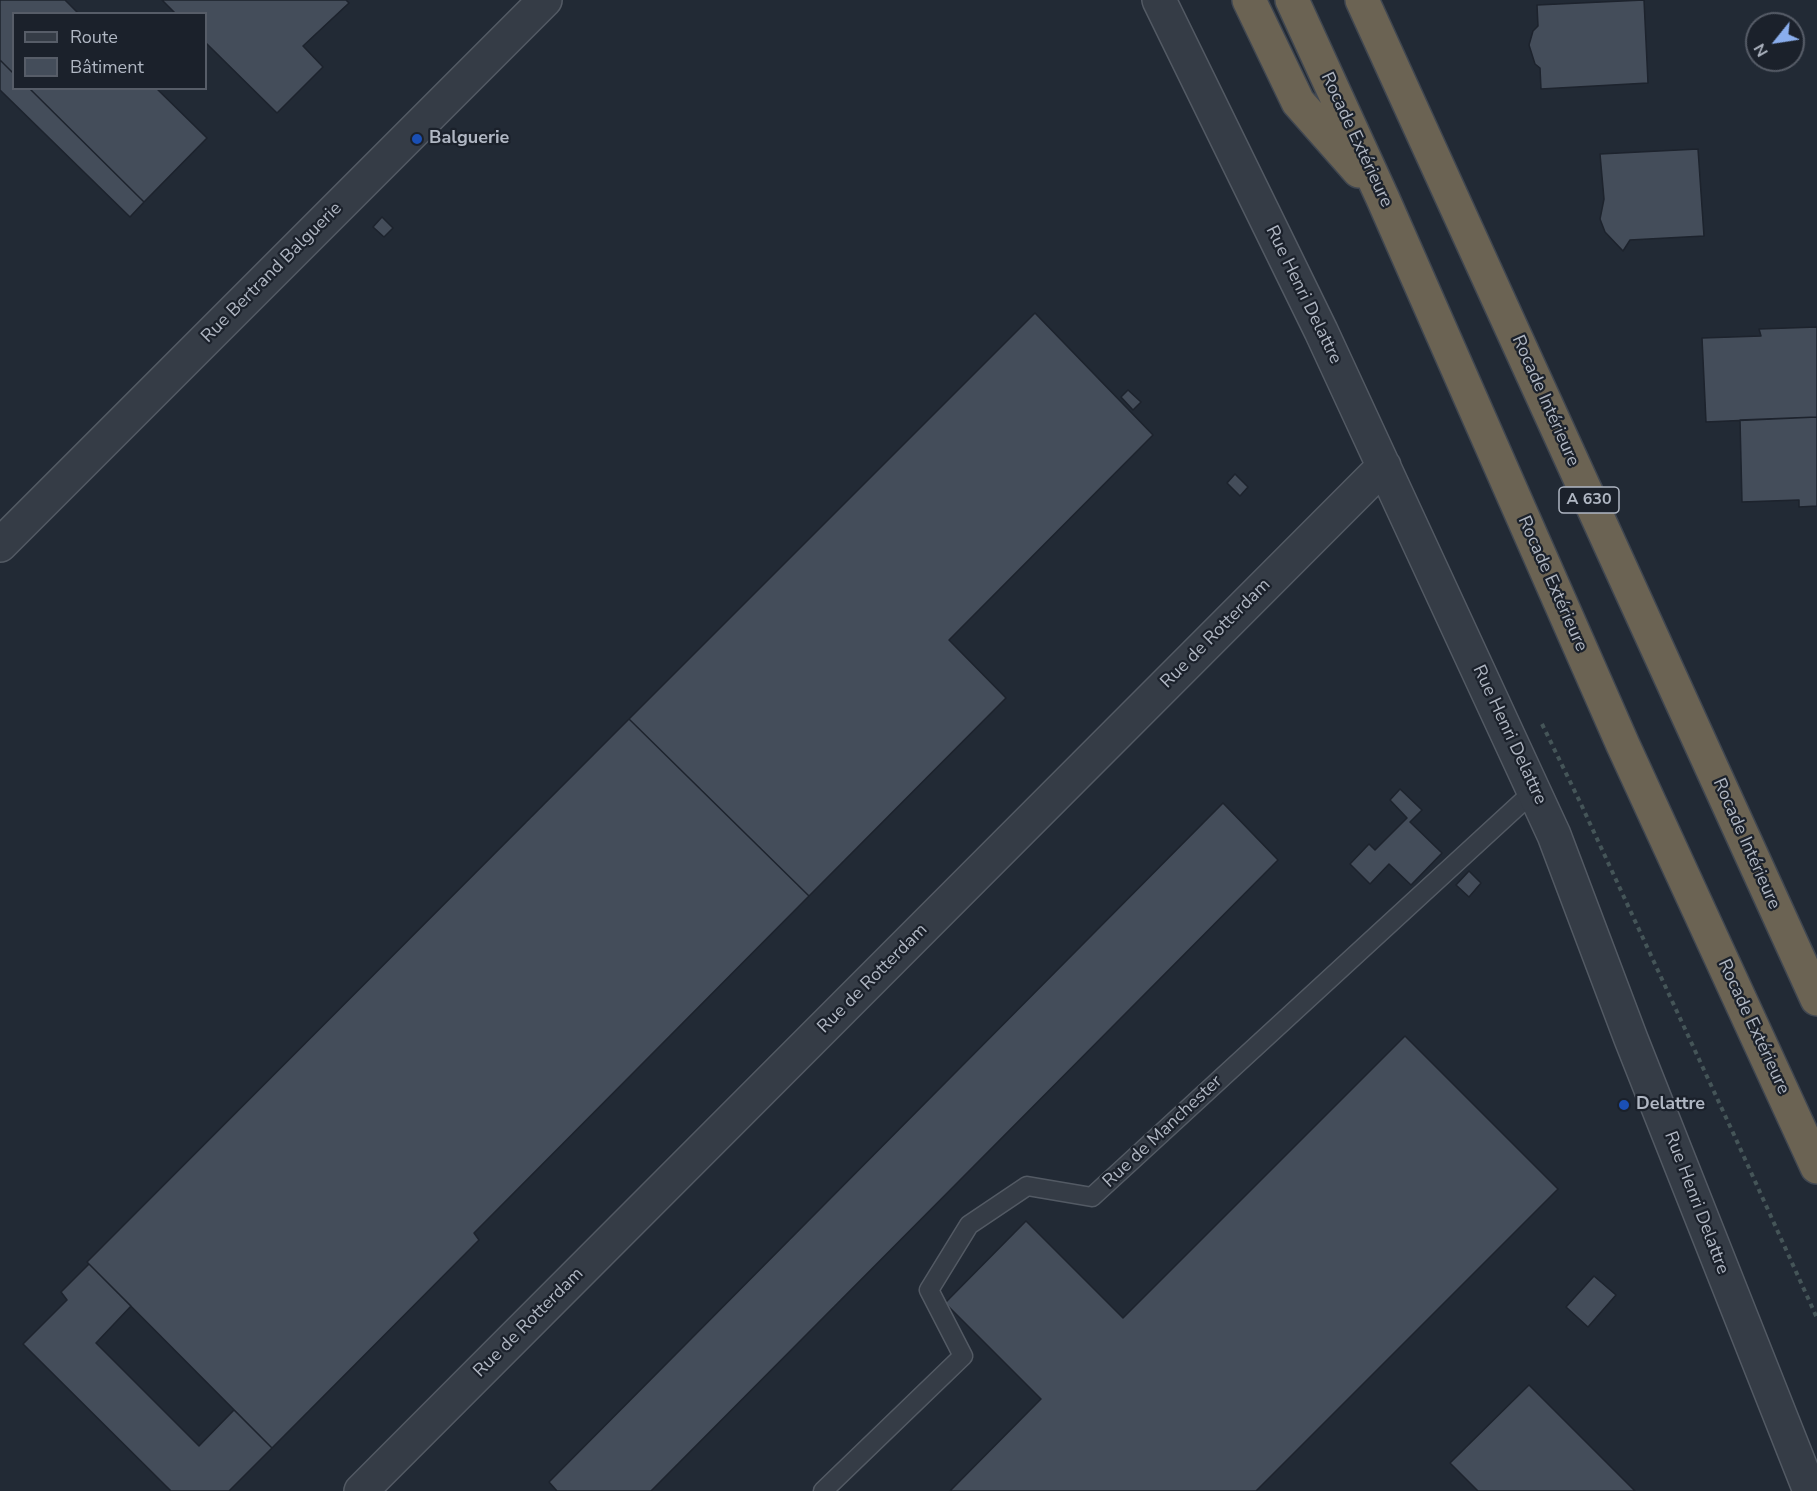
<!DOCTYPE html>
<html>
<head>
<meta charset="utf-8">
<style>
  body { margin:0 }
  #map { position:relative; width:1817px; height:1491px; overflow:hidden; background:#222a35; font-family:"Nunito Sans",sans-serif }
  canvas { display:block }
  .legend { position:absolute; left:12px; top:12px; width:195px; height:78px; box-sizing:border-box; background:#1b212b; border:2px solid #575d68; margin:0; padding:8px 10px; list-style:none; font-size:18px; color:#b0b7c3 }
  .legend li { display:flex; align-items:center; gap:12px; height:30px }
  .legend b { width:30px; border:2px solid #575d68 }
  .north { position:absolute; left:1745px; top:12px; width:60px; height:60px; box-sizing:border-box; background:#1b212b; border:2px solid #575d68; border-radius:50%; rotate:240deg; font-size:16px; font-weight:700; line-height:24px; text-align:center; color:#b0b7c3 }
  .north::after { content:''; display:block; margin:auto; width:21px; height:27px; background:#8aaeed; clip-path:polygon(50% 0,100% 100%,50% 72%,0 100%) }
</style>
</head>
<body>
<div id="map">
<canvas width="1817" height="1491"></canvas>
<ul class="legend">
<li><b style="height:8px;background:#353c46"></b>Route</li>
<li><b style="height:16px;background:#444d5a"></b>Bâtiment</li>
</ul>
<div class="north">N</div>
</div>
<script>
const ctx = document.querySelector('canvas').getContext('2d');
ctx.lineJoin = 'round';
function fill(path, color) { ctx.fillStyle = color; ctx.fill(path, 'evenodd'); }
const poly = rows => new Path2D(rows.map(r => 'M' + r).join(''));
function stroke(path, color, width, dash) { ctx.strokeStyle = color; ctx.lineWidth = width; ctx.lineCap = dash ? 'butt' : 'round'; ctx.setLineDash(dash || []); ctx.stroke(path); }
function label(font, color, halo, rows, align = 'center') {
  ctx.font = font + ' "Nunito Sans",sans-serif'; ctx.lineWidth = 4.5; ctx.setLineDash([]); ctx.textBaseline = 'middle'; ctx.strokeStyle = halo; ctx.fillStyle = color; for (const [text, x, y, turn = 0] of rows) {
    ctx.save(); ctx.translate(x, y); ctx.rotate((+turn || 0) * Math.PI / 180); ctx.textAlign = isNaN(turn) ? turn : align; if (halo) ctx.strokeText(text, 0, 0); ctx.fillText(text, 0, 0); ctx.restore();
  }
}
const building = poly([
  [0,0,65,0,79,14,14,14,14,74,0,60,0,0],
  [162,0,346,0,349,3,303,46,323,67,277,113,206,43,206,14,176,14,162,0],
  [1644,0,1648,83,1541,89,1540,68,1535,64,1529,45,1533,31,1538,26,1537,5,1644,0],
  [0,60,14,74,14,88,29,88,144,202,130,217,0,90,0,60],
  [29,88,156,88,207,138,144,202,29,88],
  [1698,149,1704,236,1630,240,1623,251,1605,232,1600,219,1604,199,1600,154,1698,149],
  [382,217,393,228,384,237,373,227,382,217],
  [1035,313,1153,435,949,640,1006,698,809,896,629,719,1035,313],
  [1817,327,1817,417,1706,422,1702,338,1761,336,1759,329,1817,327],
  [1128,390,1141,402,1133,410,1121,397,1128,390],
  [1817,417,1817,506,1799,507,1799,500,1742,502,1740,420,1817,417],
  [1235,474,1248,487,1240,496,1227,483,1235,474],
  [629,719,809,896,474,1233,479,1240,272,1448,87,1262,629,719],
  [1400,789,1422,810,1410,822,1442,853,1411,885,1389,864,1370,884,1350,864,1369,844,1375,850,1407,818,1390,800,1400,789],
  [1223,803,1278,860,651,1491,557,1491,549,1482,1223,803],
  [1469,871,1481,883,1469,897,1456,885,1469,871],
  [1405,1036,1558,1189,1256,1491,950,1491,1041,1399,945,1303,1026,1221,1123,1318,1405,1036],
  [89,1264,131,1306,96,1343,199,1446,234,1410,272,1448,229,1491,171,1491,23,1344,67,1300,61,1292,89,1264],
  [1594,1276,1616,1295,1588,1327,1566,1307,1594,1276],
  [1529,1385,1635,1491,1478,1491,1450,1463,1529,1385]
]);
const path = poly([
  [1542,724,1580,802,1735,1137,1817,1318]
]);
const lane = poly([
  [823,1491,963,1356,929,1290,969,1225,1027,1186,1092,1197,1534,791]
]);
const street = poly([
  [1159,0,1321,331,1554,835,1631,1039,1810,1491],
  [0,545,545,0],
  [361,1491,1384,466]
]);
const highway = poly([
  [1249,0,1298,102,1359,171],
  [1292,0,1383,199,1623,745,1817,1167],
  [1362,0,1817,999]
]);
const markers = [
  [417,139,6,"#1a4fb4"],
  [1624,1105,6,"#1a4fb4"]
];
const shields = [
  [1589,500,60]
];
const shieldNames = [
  ["A 630",1589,500]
];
const poiNames = [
  ["Balguerie",429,139],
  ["Delattre",1636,1105]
];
const streetNames = [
  ["Rocade Extérieure",1356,140,65],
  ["Rue Bertrand Balguerie",272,273,-45],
  ["Rue Henri Delattre",1303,295,64],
  ["Rocade Intérieure",1545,401,66],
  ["Rocade Extérieure",1552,584,66],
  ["Rue de Rotterdam",1216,634,-45],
  ["Rue Henri Delattre",1509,735,65],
  ["Rocade Intérieure",1746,844,66],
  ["Rue de Rotterdam",873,979,-45],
  ["Rocade Extérieure",1753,1027,65],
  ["Rue de Manchester",1163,1132,-43],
  ["Rue Henri Delattre",1696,1203,69],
  ["Rue de Rotterdam",529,1323,-45]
];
fill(building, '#444d5a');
stroke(building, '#1d232d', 1.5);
stroke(lane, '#535a64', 21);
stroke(street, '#535a64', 36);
stroke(highway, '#404751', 36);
stroke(path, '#455558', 4, [4.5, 4.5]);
stroke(lane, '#353c46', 18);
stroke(street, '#353c46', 33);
stroke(highway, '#6b6353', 33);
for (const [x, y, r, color] of markers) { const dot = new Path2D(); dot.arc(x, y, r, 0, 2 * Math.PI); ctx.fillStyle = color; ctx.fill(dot); stroke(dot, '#1b212b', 2); }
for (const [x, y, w] of shields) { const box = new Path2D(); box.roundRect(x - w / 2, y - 13, w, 26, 4.5); ctx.fillStyle = '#1b212b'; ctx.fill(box); stroke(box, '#b0b7c3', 1.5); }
label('bold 16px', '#b0b7c3', null, shieldNames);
label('bold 18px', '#b0b7c3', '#1b212b', poiNames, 'left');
label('18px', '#b0b7c3', '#1b212b', streetNames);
</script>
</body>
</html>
